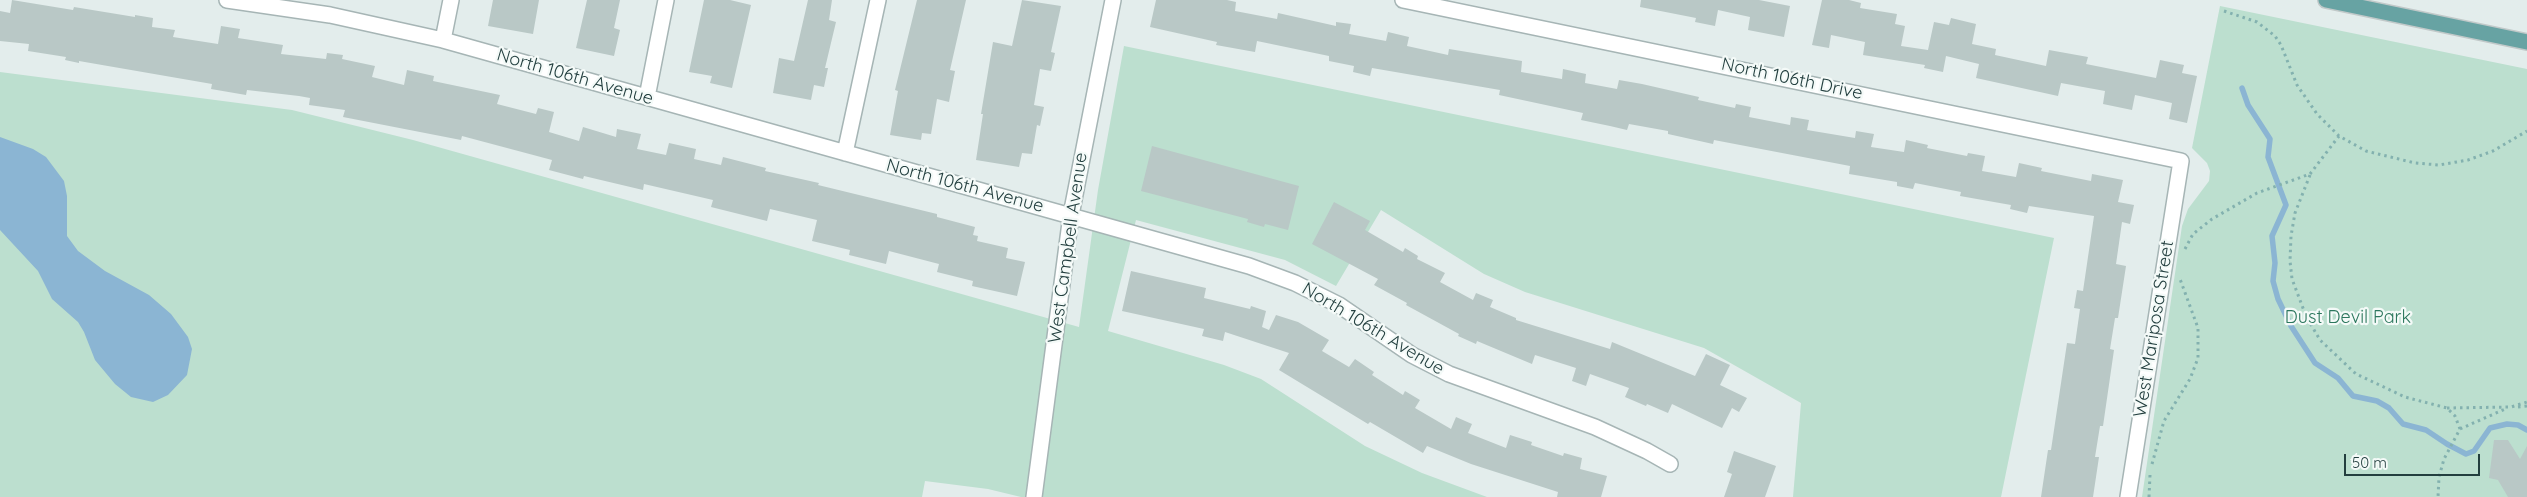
<!DOCTYPE html>
<html>
<head>
<meta charset="utf-8">
<style>
  body { margin:0 }
  #map { position:relative; width:2527px; height:497px; overflow:hidden; background:#e3edec; font-family:Quicksand,sans-serif }
  canvas { display:block }
  .scale { position:absolute; left:2344px; top:454px; width:136px; height:22px; box-sizing:border-box; border:2px solid #233f3f; border-top:0; padding-left:6px; font-size:15px; line-height:18px; white-space:nowrap; color:#233f3f; -webkit-text-stroke:4px #f4faf8; paint-order:stroke }
</style>
</head>
<body>
<div id="map">
<canvas width="2527" height="497"></canvas>
<div class="scale">50 m</div>
</div>
<script>
const ctx = document.querySelector('canvas').getContext('2d');
ctx.lineJoin = 'round';
function fill(path, color) { ctx.fillStyle = color; ctx.fill(path, 'evenodd'); }
const poly = rows => new Path2D(rows.map(r => 'M' + r).join(''));
function stroke(path, color, width, dash) { ctx.strokeStyle = color; ctx.lineWidth = width; ctx.lineCap = dash ? 'butt' : 'round'; ctx.setLineDash(dash || []); ctx.stroke(path); }
function label(font, color, halo, rows, align = 'center') {
  ctx.font = font + ' Quicksand,sans-serif'; ctx.lineWidth = 4.5; ctx.setLineDash([]); ctx.textBaseline = 'middle'; ctx.strokeStyle = halo; ctx.fillStyle = color; for (const [text, x, y, turn = 0] of rows) {
    ctx.save(); ctx.translate(x, y); ctx.rotate((+turn || 0) * Math.PI / 180); ctx.textAlign = isNaN(turn) ? turn : align; if (halo) ctx.strokeText(text, 0, 0); ctx.fillText(text, 0, 0); ctx.restore();
  }
}
const green = poly([
  [2220,6,2527,69,2527,497,2142,497,2182,226,2188,209,2209,181,2210,171,2207,163,2192,148],
  [1124,46,2054,238,2001,497,1793,497,1801,403,1704,348,1525,292,1484,274,1381,210,1336,286,1285,260,1136,220,1108,331,1224,365,1261,379,1365,446,1422,473,1487,497,1021,497,988,489,925,481,922,497,0,497,0,72,292,110,413,140,1079,327,1098,190]
]);
const water = poly([
  [0,137,33,149,46,157,64,181,67,196,67,236,78,251,105,271,149,295,171,314,188,337,192,349,187,375,168,395,153,402,131,397,115,384,95,360,84,332,78,322,52,299,38,271,0,230]
]);
const stream = poly([
  [2242,88,2248,105,2270,139,2268,157,2286,205,2272,236,2275,263,2273,281,2278,299,2291,326,2315,363,2338,378,2353,396,2377,401,2389,408,2403,424,2426,430,2447,444,2466,454,2474,451,2490,428,2507,424,2518,425,2527,430]
]);
const building = poly([
  [12,0,73,10,74,7,135,17,135,15,153,18,152,27,175,30,173,37,218,44,221,26,240,29,238,38,283,45,281,54,326,59,327,53,343,55,342,59,375,66,372,77,404,85,407,70,434,76,433,81,500,95,497,104,536,114,538,108,554,112,549,132,579,141,583,127,616,137,617,129,641,134,637,149,666,155,669,143,696,149,694,159,721,165,723,157,766,168,765,171,819,183,818,185,937,214,937,217,975,227,973,235,978,236,977,241,1008,248,1006,258,1025,262,1017,296,972,286,973,281,937,272,939,264,889,251,886,264,849,255,850,250,812,241,817,220,770,209,767,221,711,207,713,200,644,184,643,190,584,176,583,179,549,170,552,160,462,136,461,140,343,117,345,110,309,105,310,98,299,96,247,90,246,95,211,89,212,84,79,61,79,63,65,60,66,57,28,51,29,44,0,41,0,11,10,13],
  [493,0,539,0,533,34,488,26],
  [587,0,620,0,614,28,620,30,614,56,576,48],
  [704,0,730,0,751,5,732,88,710,83,712,76,689,72],
  [808,0,832,0,829,20,836,22,825,68,828,68,824,87,814,85,811,100,773,93,779,58,794,61],
  [917,0,966,0,950,70,955,71,949,102,937,99,931,134,922,133,921,140,890,135,898,91,895,90],
  [1022,0,1061,6,1051,52,1055,53,1051,71,1040,69,1034,105,1044,107,1040,126,1037,125,1032,154,1022,153,1019,167,976,160,983,114,981,114,993,42,1012,46],
  [1156,0,1227,0,1236,2,1235,11,1277,19,1278,13,1336,26,1336,22,1351,24,1349,34,1386,41,1388,32,1409,37,1407,46,1448,55,1449,49,1522,61,1521,72,1562,79,1563,69,1586,74,1585,83,1617,89,1619,80,1642,84,1699,97,1698,100,1735,108,1736,104,1751,107,1749,117,1790,125,1791,117,1809,120,1807,130,1855,138,1856,131,1874,134,1871,147,1904,152,1906,140,1928,145,1927,148,1967,156,1968,153,1985,156,1982,171,2016,177,2019,163,2042,168,2041,171,2091,181,2092,174,2123,180,2118,202,2134,205,2130,224,2122,222,2116,264,2126,266,2118,318,2115,318,2110,349,2114,350,2103,426,2100,426,2095,457,2099,457,2093,497,2041,497,2048,450,2051,450,2067,343,2075,344,2080,309,2074,308,2077,290,2083,291,2094,216,2029,206,2027,213,2010,209,2011,205,1960,196,1961,192,1915,183,1913,189,1897,186,1897,182,1849,174,1850,166,1714,140,1713,144,1668,134,1668,131,1629,124,1627,130,1610,126,1581,120,1583,113,1499,95,1500,90,1372,68,1370,76,1353,72,1354,66,1329,61,1329,56,1257,41,1255,52,1216,45,1217,42,1150,27],
  [1641,0,1759,0,1790,6,1784,37,1748,30,1750,17,1718,10,1715,26,1695,22,1696,18,1640,7],
  [1822,0,1849,0,1861,3,1860,8,1897,14,1895,24,1905,26,1901,46,1928,50,1934,22,1949,25,1951,18,1976,24,1972,44,1996,49,1995,55,2046,66,2049,50,2088,57,2086,64,2156,78,2160,60,2184,65,2182,73,2197,76,2187,123,2169,119,2172,103,2135,95,2132,110,2103,104,2105,91,2061,83,2058,96,1976,78,1979,64,1946,56,1943,72,1924,68,1925,65,1863,55,1865,42,1831,35,1829,48,1812,45],
  [1152,146,1299,186,1288,230,1265,224,1264,227,1247,222,1248,219,1141,191],
  [1334,202,1370,221,1365,230,1403,252,1405,248,1418,256,1417,259,1445,273,1440,282,1473,300,1476,293,1493,300,1490,307,1516,318,1516,320,1610,349,1612,342,1695,376,1706,354,1730,365,1720,385,1747,398,1739,412,1732,408,1722,428,1672,404,1668,413,1647,404,1646,406,1625,397,1629,388,1590,374,1586,386,1572,381,1576,368,1535,355,1532,364,1477,341,1476,344,1458,336,1459,334,1406,305,1407,303,1374,285,1378,279,1312,244],
  [1131,271,1206,288,1204,298,1250,309,1251,306,1266,311,1262,327,1269,330,1276,315,1298,322,1329,340,1322,351,1349,367,1355,359,1374,372,1372,375,1403,395,1405,391,1420,400,1415,408,1451,429,1456,417,1472,424,1468,433,1506,448,1510,435,1532,442,1531,445,1563,456,1564,453,1582,458,1580,469,1607,476,1601,497,1557,497,1558,492,1471,464,1427,446,1423,453,1370,422,1368,424,1279,370,1289,353,1225,332,1223,341,1202,336,1204,329,1122,311],
  [2494,440,2508,440,2520,459,2527,446,2527,497,2508,497,2498,480,2489,478],
  [1734,451,1776,466,1765,497,1724,497,1732,474,1727,472]
]);
const path = poly([
  [2224,11,2257,22,2275,36,2281,45,2297,85,2317,114,2339,136,2366,151,2415,163,2439,165,2468,160,2493,151,2527,131],
  [2310,175,2295,213,2291,236,2290,261,2292,279,2306,316,2320,340,2356,374,2405,397,2447,408,2455,416,2460,429,2444,459,2439,477,2438,497],
  [2185,249,2193,234,2212,219,2257,193,2310,174,2339,136],
  [2518,407,2527,406],
  [2447,408,2511,407,2527,402],
  [2460,429,2505,409],
  [2152,464,2164,421,2190,379,2198,358,2198,328,2180,279],
  [2149,497,2150,475]
]);
const minor = poly([
  [227,0,330,15,443,40,1249,266,1295,283,1339,305,1412,355,1449,374,1595,427,1647,451,1670,464],
  [1403,0,2181,161,2128,497],
  [443,40,451,0],
  [647,97,666,0],
  [845,153,878,0],
  [1034,497,1071,215,1113,0]
]);
const major = poly([
  [2326,0,2527,42]
]);
const streetNames = [
  ["North 106th Avenue",575,77,16],
  ["North 106th Drive",1792,79,12],
  ["North 106th Avenue",965,186,15],
  ["West Campbell Avenue",1068,248,-82],
  ["North 106th Avenue",1373,329,31],
  ["West Mariposa Street",2154,329,-81]
];
const parkNames = [
  ["Dust Devil Park",2348,318]
];
fill(green, '#bcdfcf');
fill(water, '#8bb5d3');
stroke(stream, '#8bb5d3', 5.5);
fill(building, '#b9c8c6');
stroke(minor, '#a6b5b5', 18);
stroke(major, '#c1c9c9', 18);
stroke(path, '#83b1af', 3, [2.5, 4]);
stroke(minor, '#fff', 15);
stroke(major, '#67a3a3', 15);
label('18px', '#233f3f', '#f4faf8', streetNames);
label('18px', '#2c775d', '#f4faf8', parkNames);
</script>
</body>
</html>
